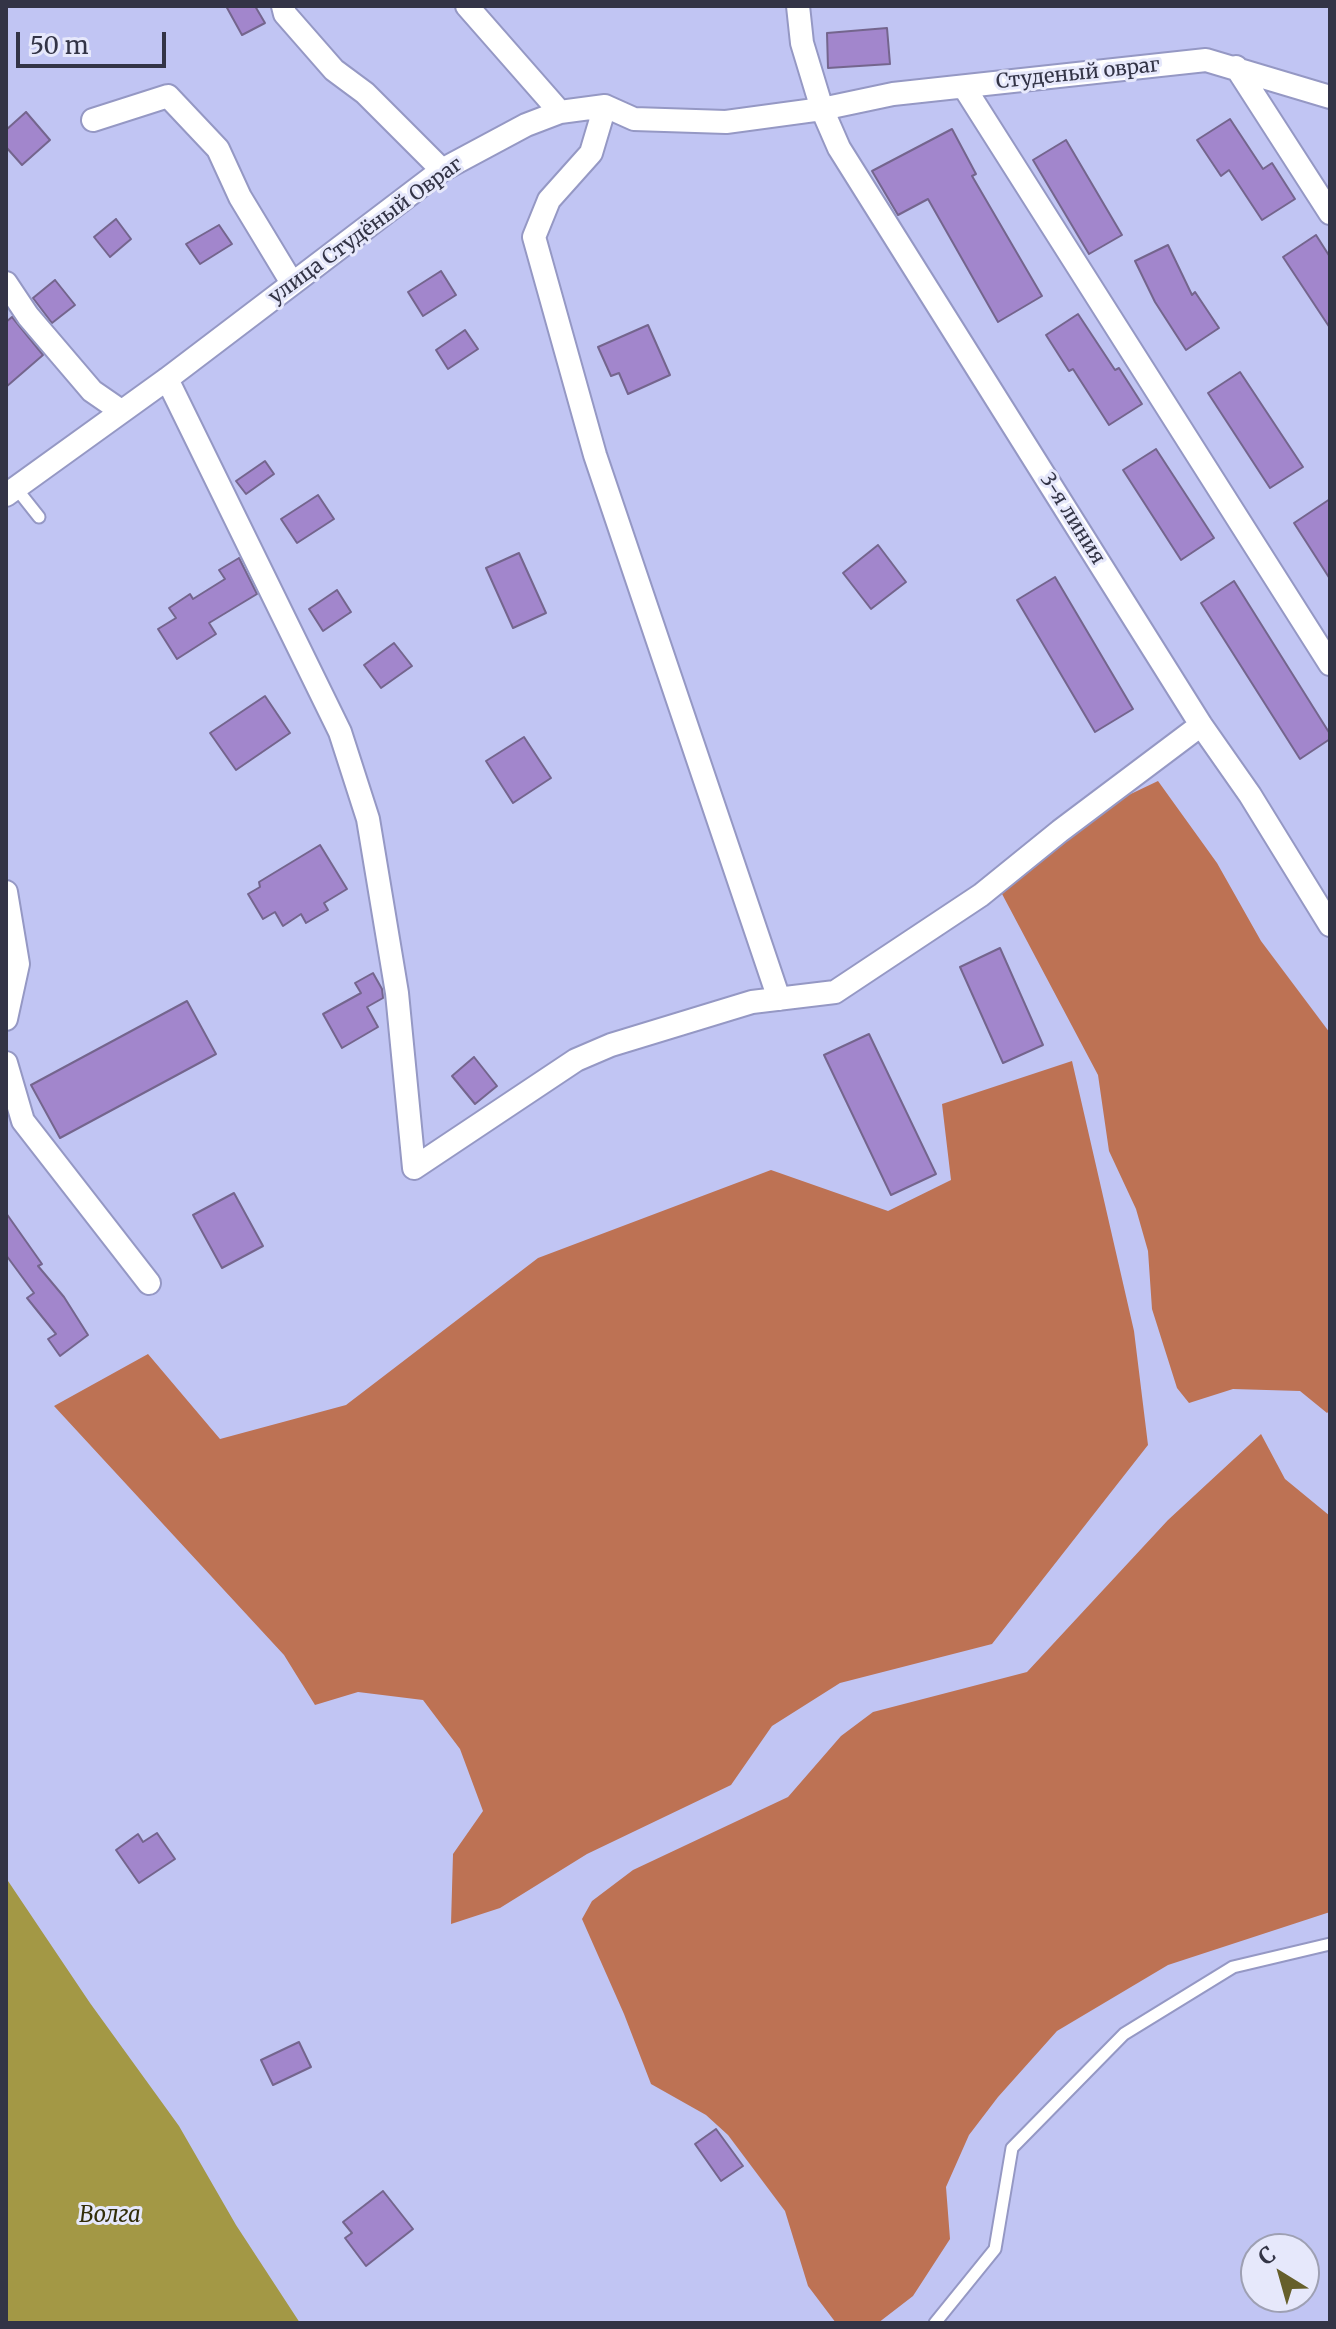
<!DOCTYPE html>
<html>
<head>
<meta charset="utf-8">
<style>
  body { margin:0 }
  #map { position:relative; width:1336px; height:2329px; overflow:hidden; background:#c1c5f3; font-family:Merriweather,serif }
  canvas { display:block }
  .frame { position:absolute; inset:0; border:8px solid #333446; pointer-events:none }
  .north { position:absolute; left:1240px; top:2233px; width:80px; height:80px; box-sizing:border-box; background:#e6e8fb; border:2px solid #9ea0b3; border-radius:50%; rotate:323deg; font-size:22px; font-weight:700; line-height:32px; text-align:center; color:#333446 }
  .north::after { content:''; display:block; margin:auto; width:28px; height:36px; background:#665f2b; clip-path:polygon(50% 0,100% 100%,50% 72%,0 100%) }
  .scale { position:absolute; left:16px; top:32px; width:150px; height:36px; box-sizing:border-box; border:4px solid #333446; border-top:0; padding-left:10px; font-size:24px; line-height:28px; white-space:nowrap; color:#333446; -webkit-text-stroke:6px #e6e8fb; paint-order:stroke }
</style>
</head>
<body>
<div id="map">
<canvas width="1336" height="2329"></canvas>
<div class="frame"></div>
<div class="north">С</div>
<div class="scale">50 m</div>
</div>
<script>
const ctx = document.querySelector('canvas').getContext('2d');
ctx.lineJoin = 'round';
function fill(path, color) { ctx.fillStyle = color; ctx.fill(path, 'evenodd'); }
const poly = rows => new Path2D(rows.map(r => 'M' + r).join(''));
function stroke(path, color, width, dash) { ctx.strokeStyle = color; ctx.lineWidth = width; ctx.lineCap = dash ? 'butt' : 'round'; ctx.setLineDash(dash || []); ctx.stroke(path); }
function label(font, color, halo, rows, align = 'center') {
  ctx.font = font + ' Merriweather,serif'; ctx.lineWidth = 6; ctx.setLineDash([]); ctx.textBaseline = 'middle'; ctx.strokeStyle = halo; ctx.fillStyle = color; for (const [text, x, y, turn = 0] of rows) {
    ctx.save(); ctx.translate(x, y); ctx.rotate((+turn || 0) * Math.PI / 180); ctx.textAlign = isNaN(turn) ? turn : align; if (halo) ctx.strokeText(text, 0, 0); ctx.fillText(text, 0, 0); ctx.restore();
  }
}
const forest = poly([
  [1158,781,1217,863,1261,941,1330,1033,1330,1410,1327,1413,1300,1391,1233,1389,1189,1403,1177,1388,1152,1309,1148,1251,1136,1209,1109,1151,1098,1075,1001,892,1051,845,1116,801],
  [1072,1061,1134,1331,1148,1445,992,1644,840,1683,772,1726,731,1785,587,1854,500,1908,451,1924,453,1854,483,1811,460,1749,423,1700,358,1692,315,1705,284,1655,54,1406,148,1354,220,1439,346,1405,538,1258,771,1170,888,1211,951,1180,942,1104],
  [1261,1434,1285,1479,1330,1516,1330,1912,1168,1965,1057,2031,998,2097,969,2135,946,2187,950,2239,913,2296,878,2323,836,2323,808,2286,785,2211,728,2135,706,2115,651,2084,624,2014,582,1919,592,1901,633,1870,788,1797,841,1736,873,1712,1027,1672,1168,1520]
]);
const water = poly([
  [6,1878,90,2003,179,2126,236,2225,300,2323,6,2323]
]);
const building = poly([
  [226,6,255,6,265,23,242,35,226,6],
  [887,28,890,64,828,68,827,33,887,28],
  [26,112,50,140,22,165,6,147,6,130,26,112],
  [1230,119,1263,169,1272,163,1295,199,1262,220,1229,170,1221,176,1197,140,1230,119],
  [952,129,976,174,972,176,1042,296,998,322,928,199,898,215,872,171,952,129],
  [1066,140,1122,235,1089,254,1033,160,1066,140],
  [116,219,131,239,110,257,94,237,116,219],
  [219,225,232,244,200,264,186,244,219,225],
  [1316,235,1330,257,1330,328,1283,257,1316,235],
  [1168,245,1192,295,1195,292,1219,328,1186,350,1155,302,1135,261,1168,245],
  [441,271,456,295,423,316,408,292,441,271],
  [55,280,75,305,52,323,33,298,55,280],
  [1078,314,1115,370,1119,368,1142,404,1109,425,1073,369,1069,371,1046,335,1078,314],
  [12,317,43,355,6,387,6,322,12,317],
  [648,325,670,375,628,394,619,373,611,376,598,347,648,325],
  [465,330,478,349,448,369,436,350,465,330],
  [1240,372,1303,467,1270,488,1208,393,1240,372],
  [1156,449,1214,538,1181,560,1123,470,1156,449],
  [265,461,274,474,246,494,236,481,265,461],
  [318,495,334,519,297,543,281,519,318,495],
  [1330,499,1330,579,1294,523,1330,499],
  [878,545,906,582,871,609,843,573,878,545],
  [519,553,546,613,513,628,486,568,519,553],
  [239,558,257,594,209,623,216,634,177,659,158,629,176,618,169,608,190,594,193,599,225,579,219,570,239,558],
  [1055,577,1133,709,1095,732,1017,600,1055,577],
  [1234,581,1330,734,1330,739,1300,759,1201,603,1234,581],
  [337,590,351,612,323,631,309,609,337,590],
  [394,643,412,666,381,688,364,665,394,643],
  [265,696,290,733,236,770,210,733,265,696],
  [524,737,551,778,513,803,486,761,524,737],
  [320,845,347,889,324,903,328,910,306,923,301,914,283,926,275,912,263,919,248,894,260,887,259,882,320,845],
  [1000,948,1043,1045,1003,1063,960,967,1000,948],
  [373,973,382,989,383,998,367,1007,378,1027,342,1048,323,1014,361,993,355,983,373,973],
  [187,1001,216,1054,60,1138,31,1085,187,1001],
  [869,1034,936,1174,891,1195,824,1055,869,1034],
  [474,1057,497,1086,475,1104,452,1076,474,1057],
  [234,1193,263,1246,222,1268,193,1215,234,1193],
  [6,1213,42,1264,38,1266,64,1297,88,1335,60,1356,48,1339,56,1334,27,1298,34,1293,6,1255,6,1213],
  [157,1833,175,1859,139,1883,116,1850,138,1834,143,1842,157,1833],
  [299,2042,311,2067,273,2085,261,2060,299,2042],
  [716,2129,743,2166,721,2181,695,2144,716,2129],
  [383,2191,413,2229,366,2266,345,2238,352,2233,343,2222,383,2191]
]);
const service = poly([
  [16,488,39,517],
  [935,2323,995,2249,1012,2148,1124,2034,1233,1967,1330,1944]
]);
const minor = poly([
  [283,6,285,14,334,70,365,93,442,170],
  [467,6,560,112],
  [798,6,802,43,822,109,839,148,1201,725,1250,795,1330,925],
  [1236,67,1330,213],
  [964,87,1330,664],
  [605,106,591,153,549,200,534,237,595,455,779,999],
  [93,120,168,96,218,149,240,197,292,283],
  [6,283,28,316,92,391,121,411],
  [167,379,340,732,368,819,397,993,414,1168,576,1060,611,1045,752,1002,835,992,981,895,1060,831,1201,725],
  [6,495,167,379,442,170,526,125,560,112,605,106,634,119,726,122,822,109,893,94,1206,60,1330,97],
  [6,892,18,964,6,1019],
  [6,1063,23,1121,149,1283]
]);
const streetNames = [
  ["Студеный овраг",1078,74,-6],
  ["улица Студёный Овраг",366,231,-36],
  ["3-я линия",1072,519,58]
];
const waterNames = [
  ["Волга",110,2216]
];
fill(forest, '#bd7254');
fill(water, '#a39845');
fill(building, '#a286cc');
stroke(building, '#74658d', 2);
stroke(service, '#9598c4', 15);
stroke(minor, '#9598c4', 26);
stroke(service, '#fff', 11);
stroke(minor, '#fff', 22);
label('20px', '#333446', '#e6e8fb', streetNames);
label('italic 22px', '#332e09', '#e6e8fb', waterNames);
</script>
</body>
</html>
